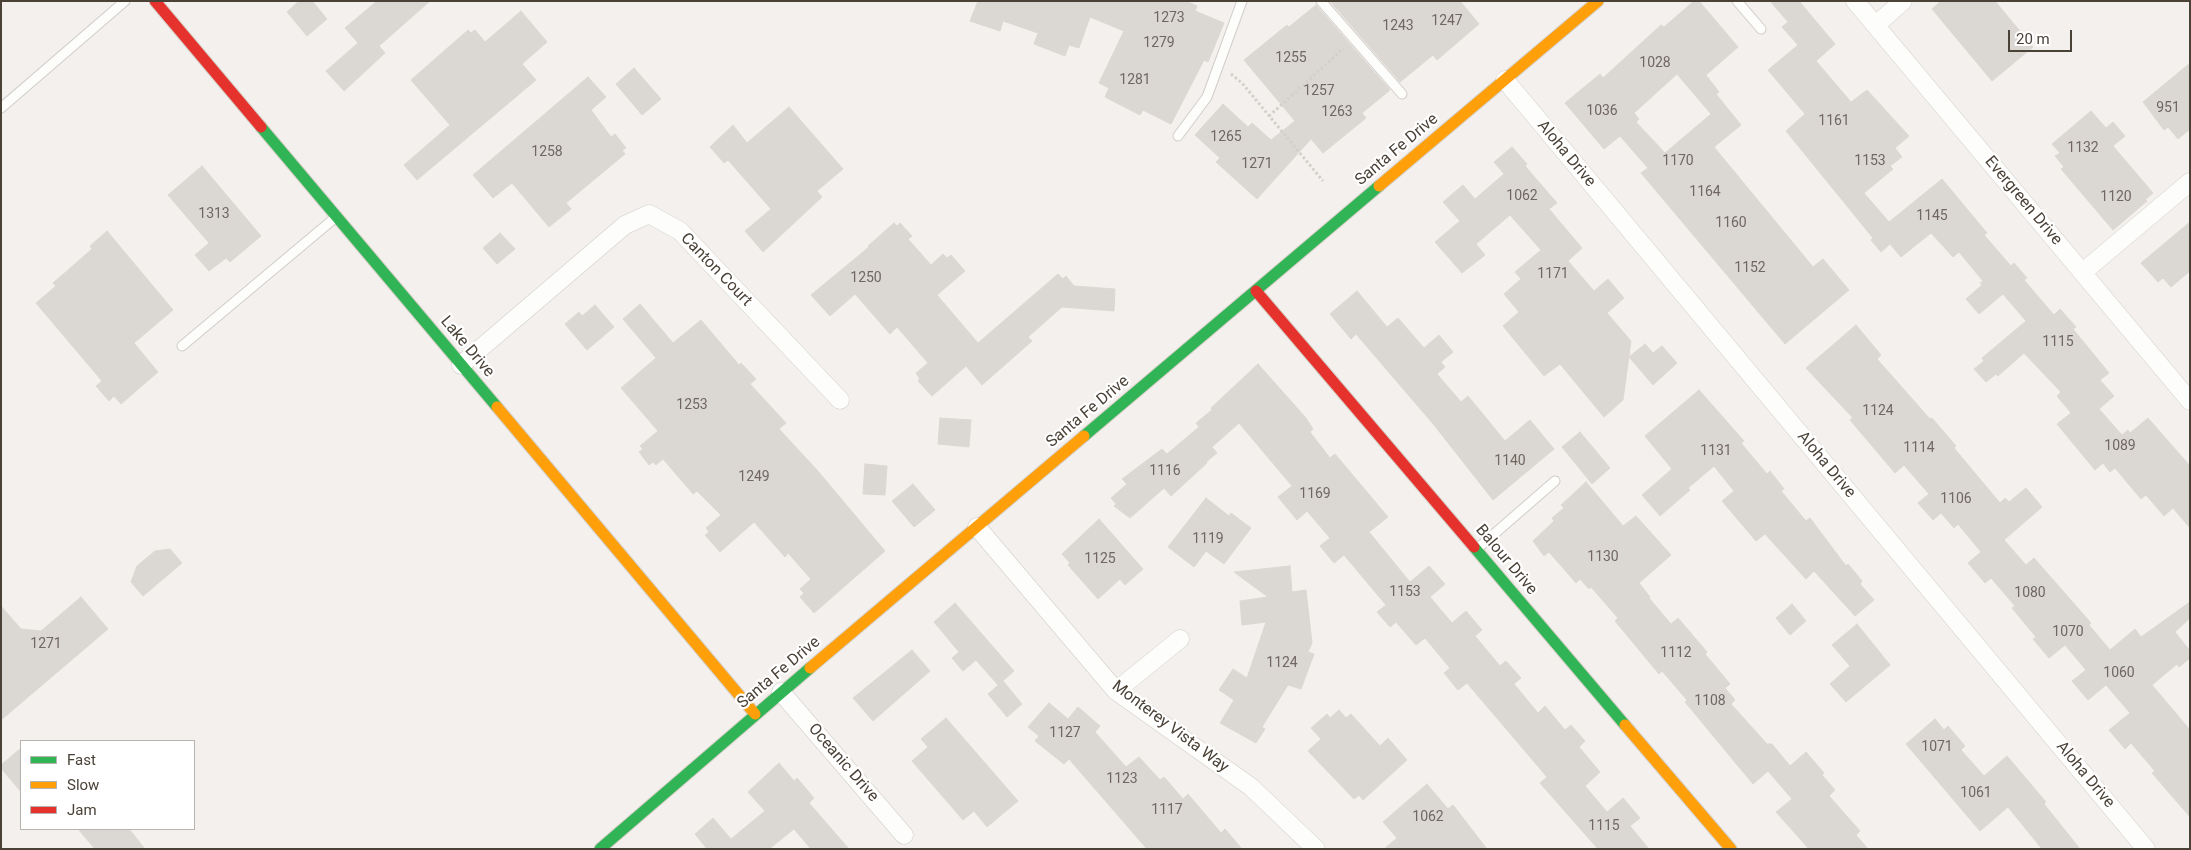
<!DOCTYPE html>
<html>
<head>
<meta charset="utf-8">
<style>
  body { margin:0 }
  #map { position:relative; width:2191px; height:850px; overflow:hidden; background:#f3f0ed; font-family:Roboto,sans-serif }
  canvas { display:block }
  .frame { position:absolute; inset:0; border:2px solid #4a4137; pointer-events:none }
  .legend { position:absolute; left:20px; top:740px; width:175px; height:90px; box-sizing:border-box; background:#fff; border:1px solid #b7b3af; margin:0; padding:6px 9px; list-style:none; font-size:15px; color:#4a4137 }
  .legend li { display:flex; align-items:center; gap:10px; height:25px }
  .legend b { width:25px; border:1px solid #b7b3af }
  .scale { position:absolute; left:2008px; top:30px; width:64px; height:22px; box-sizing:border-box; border:2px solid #4a4137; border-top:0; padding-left:6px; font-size:15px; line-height:18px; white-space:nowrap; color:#4a4137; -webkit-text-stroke:4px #fff; paint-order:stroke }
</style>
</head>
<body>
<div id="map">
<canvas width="2191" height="850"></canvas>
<div class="frame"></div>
<ul class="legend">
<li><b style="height:6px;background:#30b455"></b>Fast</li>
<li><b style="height:6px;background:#ff9f0a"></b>Slow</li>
<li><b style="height:6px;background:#e5322d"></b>Jam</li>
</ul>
<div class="scale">20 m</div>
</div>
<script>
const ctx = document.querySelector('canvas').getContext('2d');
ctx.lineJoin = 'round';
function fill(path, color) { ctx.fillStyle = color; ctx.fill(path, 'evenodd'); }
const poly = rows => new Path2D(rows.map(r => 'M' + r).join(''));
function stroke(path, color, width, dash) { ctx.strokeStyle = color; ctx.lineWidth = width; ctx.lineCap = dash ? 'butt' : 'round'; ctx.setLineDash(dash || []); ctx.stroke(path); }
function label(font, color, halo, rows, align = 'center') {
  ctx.font = font + ' Roboto,sans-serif'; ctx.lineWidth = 4.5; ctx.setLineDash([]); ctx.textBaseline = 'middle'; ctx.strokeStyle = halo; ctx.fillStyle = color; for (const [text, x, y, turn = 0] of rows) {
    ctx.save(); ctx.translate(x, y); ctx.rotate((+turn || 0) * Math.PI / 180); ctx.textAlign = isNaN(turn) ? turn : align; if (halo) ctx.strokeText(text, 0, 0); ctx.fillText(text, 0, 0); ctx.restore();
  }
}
const building = poly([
  [299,1,312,1,327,19,307,36,287,12,299,1],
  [377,1,430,1,379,46,385,53,344,91,326,71,358,43,345,28,377,1],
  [978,1,1186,1,1197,6,1195,11,1224,23,1208,62,1204,60,1171,124,1143,110,1140,115,1105,97,1109,88,1099,83,1124,31,1090,17,1079,48,1069,45,1065,56,1034,44,1038,33,1003,21,1000,31,970,21,978,1],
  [1330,1,1460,1,1479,24,1437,60,1433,55,1400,82,1330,1],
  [1694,1,1699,1,1738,47,1706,75,1719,92,1716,94,1741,125,1714,147,1813,267,1823,259,1849,290,1785,344,1641,173,1648,168,1620,136,1604,149,1565,103,1600,74,1603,78,1661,25,1664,27,1694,1],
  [1677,74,1711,114,1665,153,1636,122,1639,119,1634,113,1677,74],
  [1770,1,1799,1,1835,44,1816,61,1851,102,1867,90,1909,136,1895,148,1902,157,1890,166,1893,169,1864,193,1889,222,1942,179,1987,233,1984,235,2011,266,2014,263,2027,278,2024,280,2054,315,2060,309,2076,327,2073,329,2109,373,2100,380,2114,396,2099,409,2122,435,2128,430,2130,433,2148,418,2190,466,2190,528,2173,508,2164,516,2146,495,2141,499,2115,468,2110,472,2103,463,2095,470,2057,424,2071,413,2057,396,2061,392,2024,353,1998,376,1996,374,1986,382,1974,369,1984,361,1982,358,2026,321,2003,294,1979,314,1966,299,1982,285,1980,283,1983,281,1959,252,1953,257,1931,233,1901,257,1890,244,1881,252,1871,240,1873,238,1786,131,1805,114,1768,70,1798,45,1782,27,1788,22,1770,1],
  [1941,1,1995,1,2033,47,1992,81,1932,9,1941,1],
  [1316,5,1390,90,1362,113,1366,118,1323,153,1311,139,1257,199,1216,162,1220,158,1195,135,1223,104,1248,127,1252,123,1271,140,1295,121,1244,60,1287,25,1289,27,1316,5],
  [521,11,547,42,522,64,536,80,417,180,404,165,450,125,411,80,468,30,471,33,475,30,485,42,521,11],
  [2190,63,2190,129,2178,139,2168,127,2164,130,2143,102,2190,63],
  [634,68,661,99,642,115,616,84,634,68],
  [588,77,606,97,591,110,611,137,615,134,626,148,622,150,625,154,566,203,571,209,549,227,512,183,493,198,473,175,588,77],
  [789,107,843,169,817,191,822,197,763,252,745,231,771,209,728,160,724,163,710,147,733,125,747,143,789,107],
  [2091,111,2106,128,2113,122,2125,136,2113,146,2153,193,2145,200,2147,201,2113,230,2061,169,2064,167,2055,156,2060,153,2052,144,2091,111],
  [1512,147,1527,164,1525,166,1557,203,1549,209,1582,248,1568,261,1594,291,1608,279,1624,298,1607,313,1631,341,1623,400,1604,417,1560,364,1544,376,1503,326,1519,312,1504,294,1521,279,1515,272,1541,250,1510,215,1476,244,1485,255,1462,273,1435,242,1460,221,1443,202,1463,185,1475,199,1504,174,1494,162,1512,147],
  [202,166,261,236,230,262,226,258,209,271,195,255,209,243,168,195,202,166],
  [2190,222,2190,271,2171,287,2163,278,2158,282,2141,263,2190,222],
  [894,223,897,226,900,223,912,236,908,239,931,265,943,254,947,258,951,255,965,271,937,295,978,343,1058,274,1063,279,1066,276,1074,286,1115,289,1114,311,1062,307,1028,337,1032,341,982,385,966,366,932,396,918,381,920,379,916,373,928,363,897,327,890,334,855,294,830,316,811,295,869,247,868,246,894,223],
  [107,231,173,310,134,343,158,372,121,404,114,396,109,401,96,386,102,381,36,303,56,286,53,283,92,249,90,246,107,231],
  [500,233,515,249,497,264,483,248,500,233],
  [1357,291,1387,327,1398,318,1424,348,1439,335,1453,352,1441,362,1445,367,1437,374,1461,402,1468,396,1505,441,1530,420,1554,449,1493,500,1434,425,1356,334,1351,339,1330,314,1357,291],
  [640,304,673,343,701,320,739,365,741,363,756,379,750,384,786,423,779,429,817,470,885,551,814,613,800,597,804,593,800,589,811,579,788,553,785,557,754,522,720,552,705,535,709,532,706,528,721,515,697,491,693,494,663,459,656,465,653,462,649,465,639,452,643,449,640,446,658,431,621,388,656,358,623,319,640,304],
  [595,305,614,327,587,350,565,324,579,312,582,316,595,305],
  [1856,325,1881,355,1877,359,1930,419,1932,418,1956,446,1954,448,2000,503,2005,498,2009,502,2026,488,2042,507,2004,540,2026,565,2034,558,2091,623,2089,625,2110,650,2135,629,2141,637,2190,602,2190,618,2175,632,2190,651,2190,658,2179,667,2177,664,2152,685,2190,730,2190,817,2152,773,2155,771,2131,743,2125,749,2109,730,2130,713,2106,685,2088,700,2072,681,2086,670,2065,645,2049,658,2033,639,2036,637,2012,608,2015,606,1991,578,1985,583,1968,563,1981,552,1958,524,1954,528,1941,513,1933,520,1918,503,1929,494,1904,465,1895,473,1850,420,1853,418,1806,368,1856,325],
  [1645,344,1653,353,1662,346,1677,363,1653,385,1629,357,1645,344],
  [1258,364,1306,418,1313,429,1310,432,1330,458,1335,454,1388,517,1369,532,1387,554,1410,582,1429,566,1445,584,1430,597,1452,623,1466,611,1482,630,1475,636,1500,666,1506,661,1521,678,1514,684,1538,713,1545,706,1565,730,1571,725,1585,741,1579,747,1600,772,1585,786,1607,812,1623,798,1640,818,1630,826,1649,849,1598,849,1540,783,1547,777,1467,683,1458,690,1444,673,1450,668,1425,638,1416,645,1396,622,1390,627,1377,612,1386,605,1344,555,1334,563,1320,546,1330,538,1307,511,1297,520,1278,497,1292,486,1239,423,1212,447,1217,453,1206,462,1207,463,1171,496,1164,488,1130,518,1114,506,1116,504,1111,498,1127,484,1122,479,1162,449,1167,454,1199,427,1196,423,1212,410,1211,408,1258,364],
  [1699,390,1744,441,1741,443,1767,474,1770,471,1784,489,1781,491,1806,521,1810,518,1846,566,1848,564,1862,581,1860,584,1874,600,1855,616,1814,571,1806,579,1765,534,1756,541,1722,501,1734,491,1714,466,1688,488,1690,490,1660,516,1642,495,1672,469,1645,436,1699,390],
  [940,418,971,420,969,447,938,444,940,418],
  [1580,432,1610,468,1592,484,1562,447,1580,432],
  [865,464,887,466,885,495,863,494,865,464],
  [1586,482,1623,526,1636,516,1671,555,1639,583,1650,597,1649,598,1671,624,1678,618,1707,652,1705,654,1730,684,1725,688,1735,700,1731,704,1767,744,1772,744,1790,766,1806,752,1824,773,1822,775,1835,790,1829,796,1860,831,1856,835,1868,849,1809,849,1776,812,1792,799,1768,771,1753,784,1685,702,1687,700,1662,671,1659,674,1615,621,1618,618,1591,587,1589,589,1580,579,1576,583,1549,552,1544,556,1533,541,1554,521,1552,518,1564,508,1561,505,1586,482],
  [913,484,935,510,914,527,892,501,913,484],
  [1206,498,1229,516,1231,513,1251,528,1224,564,1206,551,1194,567,1168,547,1206,498],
  [1099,519,1143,569,1125,585,1120,579,1098,599,1068,565,1070,563,1062,554,1099,519],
  [170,549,182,563,143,596,131,582,137,566,155,551,170,549],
  [1290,566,1292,592,1306,590,1312,643,1308,652,1314,654,1301,689,1288,685,1262,727,1265,729,1256,743,1220,723,1234,700,1219,690,1233,669,1247,678,1266,622,1242,625,1240,601,1268,597,1234,572,1290,566],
  [81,597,108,629,1,720,1,606,21,629,41,631,81,597],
  [955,603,1014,671,998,685,976,660,963,671,952,658,959,652,934,622,955,603],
  [1792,604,1806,621,1790,635,1776,618,1792,604],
  [1857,624,1890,665,1846,702,1830,684,1850,666,1832,645,1857,624],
  [912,650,930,671,873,721,853,698,912,650],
  [1003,681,1022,704,1007,717,988,694,1003,681],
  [1049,703,1068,719,1078,707,1100,726,1095,732,1126,767,1139,757,1160,780,1164,777,1183,799,1188,794,1221,833,1225,829,1242,849,1147,849,1069,759,1064,764,1035,741,1039,736,1028,727,1049,703],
  [1339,710,1346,718,1351,714,1380,746,1388,738,1407,760,1363,800,1359,795,1354,799,1308,751,1321,739,1311,728,1327,714,1330,718,1339,710],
  [946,718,1018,801,987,827,974,811,963,820,912,761,928,747,921,739,946,718],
  [1935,719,1944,730,1948,726,1965,746,1961,750,1984,776,2007,756,2046,802,2044,804,2080,849,2042,849,2008,807,1980,831,1906,744,1935,719],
  [21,748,21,792,1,768,1,765,21,748],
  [779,763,794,781,797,778,814,798,809,803,849,849,811,849,794,829,769,849,707,849,695,834,713,818,731,839,765,811,748,792,779,763],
  [1427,784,1448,809,1453,805,1487,849,1384,849,1397,838,1383,822,1427,784],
  [78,829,129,829,145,849,95,849,78,829]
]);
const path = poly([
  [1231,74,1242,83,1323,181],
  [1269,116,1344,48]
]);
const lane = poly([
  [1321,1,1402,94],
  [1737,1,1761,29],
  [1,108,125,1],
  [1178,136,1207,97,1242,1],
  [182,346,336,217],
  [1478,548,1555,481]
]);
const street = poly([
  [1855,1,2190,401],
  [1876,25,1903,1],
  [1505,80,2146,849],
  [2083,272,2190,182],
  [461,365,625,225,649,214,680,231,840,400],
  [977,527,1116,691,1251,787,1316,849],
  [1116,691,1180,639],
  [781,692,904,835]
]);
const fast = poly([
  [261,127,497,407],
  [1084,436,1379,186],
  [1474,547,1625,725],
  [600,849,810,668]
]);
const slow = poly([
  [1379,186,1598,1],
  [497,407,755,714],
  [810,668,1084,436],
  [1625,725,1731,849]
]);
const jam = poly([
  [155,1,261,127],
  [1256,291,1474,547]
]);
const numberNames = [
  ["1273",1169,18],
  ["1247",1447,21],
  ["1243",1398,26],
  ["1279",1159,43],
  ["1255",1291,58],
  ["1028",1655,63],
  ["1281",1135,80],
  ["1257",1319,91],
  ["951",2168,108],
  ["1036",1602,111],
  ["1263",1337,112],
  ["1161",1834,121],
  ["1265",1226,137],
  ["1132",2083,148],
  ["1258",547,152],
  ["1170",1678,161],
  ["1153",1870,161],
  ["1271",1257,164],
  ["1164",1705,192],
  ["1062",1522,196],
  ["1120",2116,197],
  ["1313",214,214],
  ["1145",1932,216],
  ["1160",1731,223],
  ["1152",1750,268],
  ["1171",1553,274],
  ["1250",866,278],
  ["1115",2058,342],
  ["1253",692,405],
  ["1124",1878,411],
  ["1089",2120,446],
  ["1114",1919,448],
  ["1131",1716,451],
  ["1140",1510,461],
  ["1116",1165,471],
  ["1249",754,477],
  ["1169",1315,494],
  ["1106",1956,499],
  ["1119",1208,539],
  ["1130",1603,557],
  ["1125",1100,559],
  ["1153",1405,592],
  ["1080",2030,593],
  ["1070",2068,632],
  ["1271",46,644],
  ["1112",1676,653],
  ["1124",1282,663],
  ["1060",2119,673],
  ["1108",1710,701],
  ["1127",1065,733],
  ["1071",1937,747],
  ["1123",1122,779],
  ["1061",1976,793],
  ["1117",1167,810],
  ["1062",1428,817],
  ["1115",1604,826]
];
const streetNames = [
  ["Santa Fe Drive",1397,150,-40],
  ["Aloha Drive",1566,154,50],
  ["Evergreen Drive",2023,201,50],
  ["Canton Court",716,270,46],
  ["Lake Drive",467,347,50],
  ["Santa Fe Drive",1088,412,-40],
  ["Aloha Drive",1826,465,50],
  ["Balour Drive",1506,560,50],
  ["Santa Fe Drive",779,673,-40],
  ["Monterey Vista Way",1170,727,37],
  ["Oceanic Drive",843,763,49],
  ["Aloha Drive",2085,775,50]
];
fill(building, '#dbd7d3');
stroke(building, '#dcd7d2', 1);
stroke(lane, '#d1ceca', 11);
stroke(street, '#d1ceca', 19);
stroke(fast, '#d4cec5', 13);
stroke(slow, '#d4cec5', 13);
stroke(jam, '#d4cec5', 13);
stroke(path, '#d3d0cb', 3, [2.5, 2.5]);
stroke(lane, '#fdfdfc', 9);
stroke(street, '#fdfdfc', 18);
stroke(fast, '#30b455', 11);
stroke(slow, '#ff9f0a', 11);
stroke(jam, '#e5322d', 11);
label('14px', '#706860', null, numberNames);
label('16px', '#4a4137', '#fff', streetNames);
</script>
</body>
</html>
